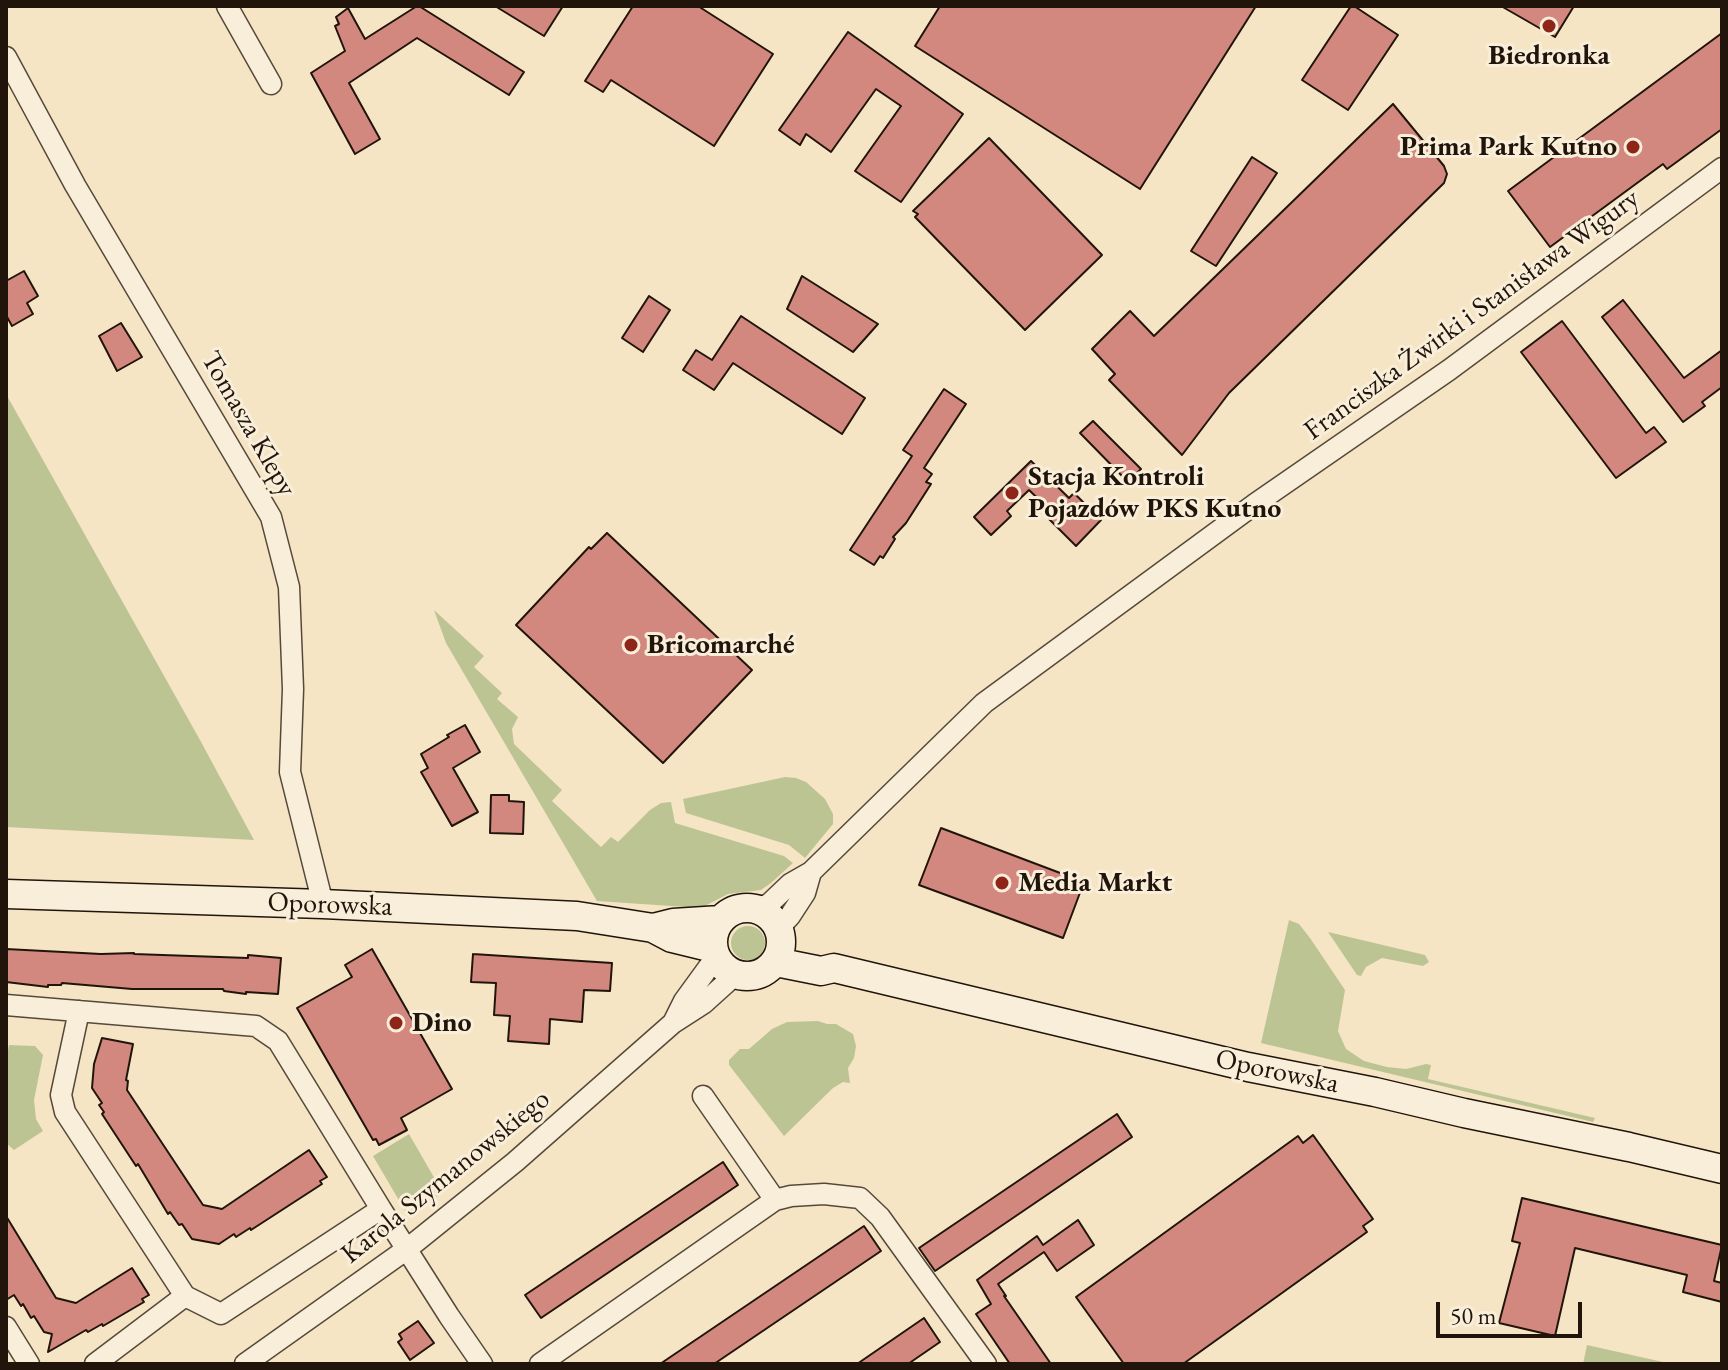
<!DOCTYPE html>
<html>
<head>
<meta charset="utf-8">
<style>
  body { margin:0 }
  #map { position:relative; width:1728px; height:1370px; overflow:hidden; background:#f5e5c5; font-family:"EB Garamond",serif }
  canvas { display:block }
  .frame { position:absolute; inset:0; border:8px solid #21150b; pointer-events:none }
  .scale { position:absolute; left:1436px; top:1302px; width:146px; height:36px; box-sizing:border-box; border:4px solid #21150b; border-top:0; padding-left:10px; font-size:24px; line-height:28px; white-space:nowrap; color:#21150b; -webkit-text-stroke:6px #f8eed9; paint-order:stroke }
</style>
</head>
<body>
<div id="map">
<canvas width="1728" height="1370"></canvas>
<div class="frame"></div>
<div class="scale">50 m</div>
</div>
<script>
const ctx = document.querySelector('canvas').getContext('2d');
ctx.lineJoin = 'round';
function fill(path, color) { ctx.fillStyle = color; ctx.fill(path, 'evenodd'); }
const poly = rows => new Path2D(rows.map(r => 'M' + r).join(''));
function stroke(path, color, width, dash) { ctx.strokeStyle = color; ctx.lineWidth = width; ctx.lineCap = dash ? 'butt' : 'round'; ctx.setLineDash(dash || []); ctx.stroke(path); }
function label(font, color, halo, rows, align = 'center') {
  ctx.font = font + ' "EB Garamond",serif'; ctx.lineWidth = 6; ctx.setLineDash([]); ctx.textBaseline = 'middle'; ctx.strokeStyle = halo; ctx.fillStyle = color; for (const [text, x, y, turn = 0] of rows) {
    ctx.save(); ctx.translate(x, y); ctx.rotate((+turn || 0) * Math.PI / 180); ctx.textAlign = isNaN(turn) ? turn : align; if (halo) ctx.strokeText(text, 0, 0); ctx.fillText(text, 0, 0); ctx.restore();
  }
}
const green = poly([
  [6,394,200,740,254,840,6,827],
  [434,610,484,656,474,667,502,693,497,699,518,717,512,729,514,744,562,790,552,801,601,847,611,837,618,842,650,810,661,803,671,802,675,823,784,856,793,863,771,883,761,890,728,894,701,908,597,901,446,643],
  [785,777,796,778,806,782,825,799,833,814,833,824,805,858,789,845,686,813,683,799],
  [1289,920,1299,924,1310,938,1345,990,1338,1031,1346,1049,1364,1061,1387,1067,1406,1069,1426,1064,1431,1065,1428,1079,1595,1118,1593,1122,1261,1043],
  '731 943a17 17 0 1 1 34 0a17 17 0 1 1-34 0Z',
  [1328,932,1425,955,1429,962,1423,966,1382,958,1366,967,1361,976,1357,975],
  [818,1021,827,1024,836,1024,853,1034,856,1046,854,1058,848,1068,850,1083,843,1082,833,1088,784,1136,729,1065,729,1060,740,1049,749,1049,772,1029,787,1022],
  [9,1045,35,1046,43,1055,34,1100,36,1119,43,1131,14,1150,6,1143,6,1061],
  [409,1134,443,1193,407,1214,373,1156],
  [1587,1345,1672,1364,1583,1364]
]);
const building = poly([
  [417,6,419,6,524,72,509,95,417,38,349,83,380,139,355,154,311,73,345,51,335,26,339,24,336,17,348,8,365,39,417,6],
  [495,6,563,6,544,36,495,6],
  [633,6,698,6,773,54,714,146,611,80,603,92,585,81,633,6],
  [940,6,1256,6,1140,189,915,46,940,6],
  [1351,6,1354,6,1398,35,1348,110,1302,80,1351,6],
  [1501,6,1574,6,1555,37,1501,6],
  [848,32,963,114,901,202,855,171,901,106,876,89,831,152,806,134,800,145,779,130,848,32],
  [1722,33,1722,129,1667,169,1663,164,1550,247,1508,191,1722,33],
  [1393,104,1444,166,1447,174,1444,183,1229,393,1182,455,1109,380,1115,374,1092,349,1130,311,1154,336,1393,104],
  [989,138,1102,255,1025,330,915,217,918,214,913,211,989,138],
  [1252,157,1277,173,1216,266,1191,251,1252,157],
  [24,271,38,296,27,303,33,314,12,326,6,315,6,281,24,271],
  [802,276,878,324,853,352,787,309,802,276],
  [649,296,670,310,643,352,622,338,649,296],
  [1623,300,1684,378,1722,350,1722,387,1702,402,1705,406,1683,422,1602,317,1623,300],
  [741,316,865,398,842,434,733,363,714,390,683,370,696,350,712,360,741,316],
  [1562,321,1646,433,1654,427,1666,442,1616,478,1521,352,1562,321],
  [121,323,142,357,117,371,99,336,121,323],
  [944,389,966,404,924,468,932,474,926,482,931,484,906,523,893,537,895,539,883,558,880,556,874,565,850,550,912,456,903,450,944,389],
  [1093,421,1141,469,1128,482,1080,433,1093,421],
  [1031,461,1069,498,1074,493,1101,520,1076,546,1049,519,1054,514,1029,490,1007,511,1011,516,991,535,974,517,1031,461],
  [607,533,752,670,663,763,516,625,589,547,591,549,607,533],
  [465,725,480,752,453,768,478,812,452,826,421,772,428,768,421,754,449,737,447,735,465,725],
  [491,795,509,795,509,801,524,802,523,834,490,833,491,795],
  [941,828,1084,882,1063,938,919,885,941,828],
  [6,949,101,954,134,953,134,954,248,958,248,955,281,958,278,994,246,992,246,994,224,991,223,989,132,989,62,983,61,985,48,985,48,987,6,982,6,949],
  [372,949,452,1089,401,1118,407,1130,379,1145,376,1139,373,1140,297,1008,352,977,345,965,372,949],
  [473,954,612,963,610,991,584,990,582,1022,550,1019,549,1044,508,1041,510,1016,494,1015,496,983,471,982,473,954],
  [102,1038,133,1044,126,1080,128,1081,127,1090,203,1205,222,1209,309,1150,327,1177,320,1181,322,1184,251,1230,250,1228,236,1237,234,1234,219,1244,192,1239,182,1224,179,1225,170,1212,168,1214,138,1164,136,1166,102,1114,104,1112,99,1105,102,1103,92,1088,94,1064,102,1038],
  [1117,1114,1132,1137,935,1271,919,1248,1117,1114],
  [1313,1135,1373,1219,1363,1226,1367,1232,1183,1364,1124,1364,1076,1297,1298,1136,1303,1143,1313,1135],
  [723,1162,738,1185,541,1318,525,1295,723,1162],
  [1522,1198,1722,1245,1714,1281,1722,1283,1722,1302,1683,1292,1687,1275,1575,1248,1555,1336,1499,1323,1520,1243,1512,1241,1522,1198],
  [6,1216,56,1298,76,1303,132,1268,149,1295,142,1299,144,1302,103,1326,102,1324,88,1332,86,1330,48,1352,52,1334,44,1332,34,1316,31,1318,23,1304,21,1306,14,1295,6,1300,6,1216],
  [1078,1220,1094,1245,1057,1271,1044,1252,998,1284,1006,1296,1004,1296,1051,1364,1010,1364,976,1314,991,1304,977,1280,1037,1236,1043,1245,1078,1220],
  [864,1226,881,1251,714,1364,660,1364,864,1226],
  [924,1318,940,1342,908,1364,857,1364,924,1318],
  [418,1321,434,1343,410,1360,398,1342,402,1339,399,1334,418,1321]
]);
const street = poly([
  [227,6,271,84],
  [6,57,75,185,271,517,289,587,293,689,290,772,323,904],
  [759,910,770,903,790,884,811,872,984,703,1255,504,1449,370,1722,168],
  [779,928,790,916,805,893,811,872],
  [6,1005,256,1026,278,1041,381,1209,221,1314,185,1296,95,1364],
  [79,1011,61,1095,65,1112,185,1296],
  [673,1023,684,1001,716,957],
  [703,1096,775,1200],
  [381,1209,449,1316,482,1364],
  [6,1327,29,1364],
  [245,1364,407,1249,515,1162,673,1023,704,1003,735,975],
  [540,1364,775,1200,791,1196,824,1194,860,1198,880,1217,986,1364]
]);
const secondary = poly([
  [6,894,323,904,577,916,653,928,672,938,713,948],
  '713 942a34 34 0 1 1 68 0a34 34 0 1 1-68 0Z',
  [653,928,673,923,721,920],
  [776,962,821,971,834,968,1248,1067,1375,1092,1464,1113,1629,1147,1722,1169]
]);
const markers = [
  [1549,26,8,"#8f2418"],
  [1633,147,8,"#8f2418"],
  [1012,493,8,"#8f2418"],
  [631,645,8,"#8f2418"],
  [1002,883,8,"#8f2418"],
  [396,1023,8,"#8f2418"]
];
const poiNames = [
  ["Biedronka",1549,56,"center"],
  ["Prima Park Kutno",1617,147,"right"],
  ["Stacja Kontroli",1028,477],
  ["Pojazdów PKS Kutno",1028,509],
  ["Bricomarché",647,645],
  ["Media Markt",1018,883],
  ["Dino",412,1023]
];
const streetNames = [
  ["Franciszka Żwirki i Stanisława Wigury",1472,315,-36],
  ["Tomasza Klepy",248,424,60],
  ["Oporowska",330,905,2],
  ["Oporowska",1277,1072,12],
  ["Karola Szymanowskiego",446,1177,-39]
];
fill(green, '#bdc494');
fill(building, '#d2887f');
stroke(building, '#21150b', 2);
stroke(street, '#56493a', 23);
stroke(secondary, '#21150b', 31);
stroke(street, '#f8eed9', 20);
stroke(secondary, '#f8eed9', 28);
for (const [x, y, r, color] of markers) { const dot = new Path2D(); dot.arc(x, y, r, 0, 2 * Math.PI); ctx.fillStyle = color; ctx.fill(dot); stroke(dot, '#f8eed9', 3); }
label('bold 28px', '#21150b', '#f8eed9', poiNames, 'left');
label('28px', '#21150b', '#f8eed9', streetNames);
</script>
</body>
</html>
